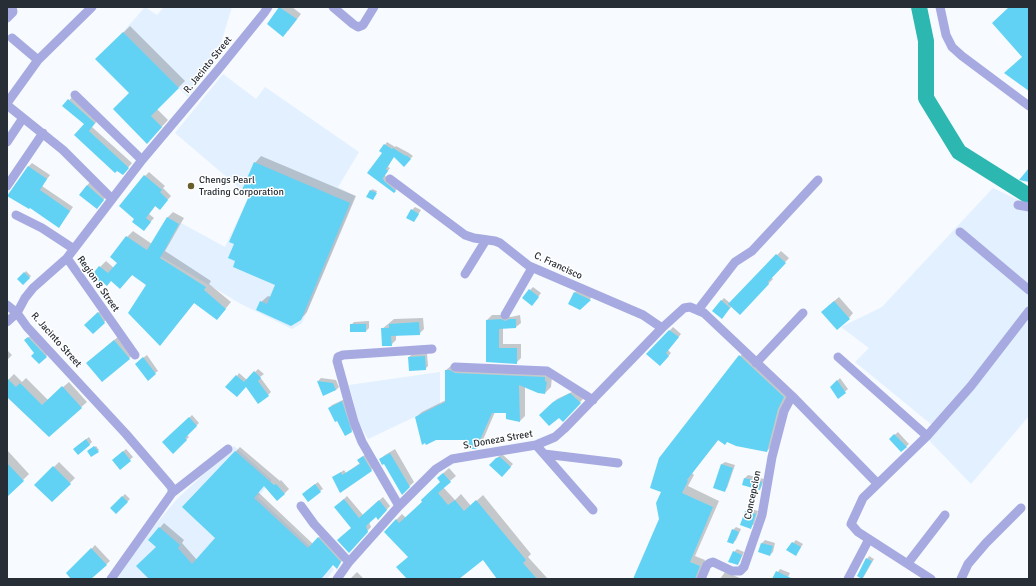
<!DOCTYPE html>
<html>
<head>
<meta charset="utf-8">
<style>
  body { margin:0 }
  #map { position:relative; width:1036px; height:586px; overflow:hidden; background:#f7fafe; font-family:Signika,sans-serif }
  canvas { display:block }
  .frame { position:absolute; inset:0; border:8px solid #282e35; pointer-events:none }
</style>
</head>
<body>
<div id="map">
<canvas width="1036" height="586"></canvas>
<div class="frame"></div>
</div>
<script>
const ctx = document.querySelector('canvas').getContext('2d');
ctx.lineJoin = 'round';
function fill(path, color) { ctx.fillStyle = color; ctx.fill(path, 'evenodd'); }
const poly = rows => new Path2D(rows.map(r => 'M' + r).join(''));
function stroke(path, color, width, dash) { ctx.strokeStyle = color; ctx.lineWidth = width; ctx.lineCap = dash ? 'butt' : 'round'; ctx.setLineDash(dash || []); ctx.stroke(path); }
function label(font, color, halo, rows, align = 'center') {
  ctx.font = font + ' Signika,sans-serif'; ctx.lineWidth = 3; ctx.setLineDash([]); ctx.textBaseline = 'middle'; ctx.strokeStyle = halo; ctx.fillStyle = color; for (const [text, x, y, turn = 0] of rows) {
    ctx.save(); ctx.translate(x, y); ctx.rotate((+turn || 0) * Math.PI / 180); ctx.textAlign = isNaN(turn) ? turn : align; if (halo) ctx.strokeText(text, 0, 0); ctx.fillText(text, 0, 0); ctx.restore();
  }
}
const built = poly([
  [145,7,157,15,164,7,232,7,215,62,188,97,123,32],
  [223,74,256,99,265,87,359,152,338,187,355,196,302,323,292,329,241,304,160,256,181,223,225,247,249,196,175,133],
  [993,188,1029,205,1029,416,971,484,923,434,932,425,855,362,869,348,841,327,882,307],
  [440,372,440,405,368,439,359,423,349,385],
  [234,446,272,480,258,497,334,569,327,579,117,579,142,541,177,499]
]);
const shadow = poly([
  [281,7,292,7,301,14,288,31,268,24],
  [130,26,185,81,157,109,168,120,147,143,130,92,97,59],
  [73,96,99,119,92,127,132,163,126,170,117,169,75,135,85,124,64,106],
  [387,142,395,147,396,146,409,153,413,156,404,165,394,156,388,167,390,168,385,175,388,181,398,188,394,192,369,172,384,153,381,151],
  [261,156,356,196,307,312,301,319,261,302,268,296,271,297,276,285,251,196,255,163],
  [32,163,50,175,42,186,73,207,59,227,30,207,28,167],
  [149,172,165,186,163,188,171,196,163,205,156,205,149,214,154,218,147,226,136,219,145,176],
  [90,182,106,196,100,205,80,194],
  [372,189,377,191,373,199,368,197],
  [415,207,421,210,414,221,412,210],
  [173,212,184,218,165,251,211,281,209,284,231,302,222,313,195,302,160,345,147,285,133,274,120,288,100,267,106,261,114,268,118,262,127,237,133,231,152,244,168,217],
  [781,251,789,258,771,277,773,279,740,313,732,306,725,314,721,301,724,298,730,303],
  [26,271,31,276,23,284,19,279],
  [533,287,541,293,535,301,530,290],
  [578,289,593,296,580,309,575,292],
  [839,297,853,313,849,318,827,307],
  [101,310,107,319,93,333,86,325],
  [492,315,506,315,511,317,520,315,521,323,516,327,503,327,503,344,521,344,521,358,516,363,487,361,487,320],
  [423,318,424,329,419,334,396,334,396,340,391,345,382,329,394,319],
  [369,321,369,328,366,331,351,325,354,322],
  [673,327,681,334,668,350,671,353,660,365,648,354],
  [31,335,49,353,39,363,28,338],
  [119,336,134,354,102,381,87,363],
  [746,349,790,391,773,445,767,451,719,439,692,473,694,475,688,486,719,501,695,556,705,560,701,570,700,579,634,579,660,519,662,492,660,459],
  [7,350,12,355,7,360],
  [427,353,428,366,425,369,409,357,412,354],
  [147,355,158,371,155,373,139,361],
  [452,365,551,372,552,377,551,387,545,393,525,386,525,416,520,421,507,412,495,412,482,442,476,448,466,439,416,417,422,412,446,400,446,370],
  [258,369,264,374,260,377,271,392,268,395,246,386,237,376,239,373,247,380],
  [14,374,22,382,26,378,48,400,69,382,87,402,49,436,7,397,7,381],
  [321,378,336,380,339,387,336,390,323,394,318,381],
  [840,378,848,389,838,398,831,387],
  [574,391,583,399,563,420,559,416,540,415,557,399],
  [345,399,354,428,351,431,329,408,332,405],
  [192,415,199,423,187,435,189,437,173,452,180,427],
  [898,432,909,444,901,451,890,439],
  [89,437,92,442,89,445,77,446],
  [96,446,99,450,98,451,89,450],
  [240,447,280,481,281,480,289,489,284,494,264,485,258,492,313,544,323,533,345,557,337,567,333,564,321,579,151,579,157,547,149,540,164,523,184,540,182,543,197,560,217,538,183,507],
  [126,449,133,457,120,469,116,458],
  [395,449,414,482,402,493,384,463,380,459,385,455],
  [7,450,29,474,7,496],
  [366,454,374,467,371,470,333,478,344,470,346,473,360,463,358,460],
  [500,455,503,455,513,464,502,476,490,465],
  [59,462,75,478,52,501,36,485],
  [725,462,735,465,727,488,724,491,722,464],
  [449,468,456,476,443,487,455,500,461,494,471,506,483,495,531,554,528,557,548,579,498,579,483,559,458,579,408,579,409,556,396,520,402,514,406,518,423,501,441,482,438,478],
  [748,475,764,479,762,486,760,489,744,485,745,478],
  [318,482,323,489,320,491,306,491],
  [125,494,130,499,116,513,111,508],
  [347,496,363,515,383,497,390,506,378,519,376,516,369,522,371,527,352,548,352,528,339,504],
  [749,508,758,511,754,524,751,527,746,511],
  [736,527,741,529,736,540,733,543,733,530],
  [765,540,775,543,773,552,770,555,760,552,762,543],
  [796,540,803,544,796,555,793,543],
  [95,545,110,561,90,579,73,579,68,574],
  [737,549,744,552,740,561,737,564,734,552],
  [869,556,874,559,863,578,858,575],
  [780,569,790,573,787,579,773,579],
  [357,572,364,579,350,579],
  [725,572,740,578,739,579,720,579]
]);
const river = poly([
  [919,7,926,41,926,98,959,152,1029,196]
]);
const building = poly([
  [279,7,297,19,283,37,267,24],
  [1009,7,1029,7,1029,91,1004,73,1022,57,992,23],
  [123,32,179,88,151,116,162,127,147,144,113,109,129,93,95,59],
  [68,99,95,123,89,131,129,168,123,175,117,171,115,173,74,135,84,124,62,106],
  [384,144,392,149,393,148,406,156,406,155,411,159,404,167,394,157,386,169,388,171,383,178,384,181,396,191,394,193,367,173,382,153,379,151],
  [254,162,350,203,301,320,291,326,256,310,260,301,267,304,275,285,233,267,235,261,228,258,234,244,229,242,249,196,242,190],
  [28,166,47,179,40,190,70,211,59,228,30,208,29,209,7,196],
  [1029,168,1029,182,1019,180],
  [144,175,162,190,160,192,168,200,160,210,155,206,146,218,151,222,144,231,132,222,134,219,119,206],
  [87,185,104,200,97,209,79,195],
  [370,190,377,193,373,200,366,197],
  [411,209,419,214,414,222,406,218],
  [167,217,179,224,160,258,206,287,204,290,226,309,217,320,194,303,160,346,128,313,146,285,132,275,120,289,111,281,107,286,100,280,99,282,91,276,99,266,108,273,117,263,110,257,126,236,147,250],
  [776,254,786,263,768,282,769,284,740,315,728,304],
  [24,272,30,278,23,285,17,279],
  [529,289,539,297,532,306,522,298],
  [574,292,591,300,580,310,568,304],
  [721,300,730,308,722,319,712,311],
  [834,301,850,319,837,330,821,312],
  [98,312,105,323,93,334,84,325],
  [501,319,505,321,509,319,516,319,516,328,499,329,499,348,517,348,517,364,486,362,486,320],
  [419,322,420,335,391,336,392,346,382,346,381,328,389,328,389,324],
  [350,324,366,324,366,332,350,332],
  [669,330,679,337,666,353,669,356,660,366,646,354],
  [28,337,47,357,39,364,31,356,34,353,24,340],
  [114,340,130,359,102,382,86,363],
  [739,355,784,397,778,409,767,452,736,446,727,442,725,445,718,440,687,480,688,481,682,493,713,507,690,562,700,566,695,579,633,579,659,519,656,503,661,492,650,488,659,458],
  [425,356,426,370,409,371,408,357],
  [143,357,156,374,148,381,135,364],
  [445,370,450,370,455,373,545,377,545,381,547,382,545,394,538,393,519,385,520,422,506,419,506,413,492,413,476,449,465,449,465,440,436,440,426,445,425,443,422,445,415,417,445,402],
  [254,371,261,378,258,381,269,396,258,404,246,387,237,397,225,387,236,375,244,382],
  [7,378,16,387,20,383,42,405,62,386,82,408,49,437,7,397],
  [837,380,846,393,838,399,830,387],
  [317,381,333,383,336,390,323,396],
  [570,393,581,403,563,422,559,418,549,426,539,415,553,402],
  [342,401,352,432,345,436,337,421,335,422,328,408],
  [189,417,197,426,185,438,187,440,173,454,162,442],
  [894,434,907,447,901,452,889,439],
  [86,439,90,445,78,455,73,449],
  [94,446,99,452,91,457,87,451],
  [123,451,131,461,120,470,112,460],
  [235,451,274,485,276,484,285,494,277,501,264,486,254,498,308,548,318,537,341,562,337,569,333,565,321,579,149,579,136,566,156,547,148,540,159,527,180,545,178,548,192,564,215,538,182,507],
  [390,453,410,487,402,495,384,464,382,465,379,459],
  [363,456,372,471,340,493,332,477,341,472,342,475,360,464,357,460],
  [500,457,511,467,502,477,489,465,496,458],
  [7,463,24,481,7,497],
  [721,464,733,468,725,492,713,488],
  [53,466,71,484,52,502,34,485],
  [443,473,451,482,438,493,448,505,455,500,464,511,476,500,526,560,523,563,537,579,497,579,483,560,459,579,407,579,396,567,408,557,384,532,396,519,399,523,422,502,421,500,440,482,437,478],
  [744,478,762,482,760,490,742,485],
  [315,484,321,492,308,502,302,494],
  [122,496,128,502,116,514,110,508],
  [344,499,359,518,379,500,387,510,378,520,376,517,366,526,368,532,349,553,337,540,351,528,334,507],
  [745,511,756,514,751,529,740,525],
  [732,529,739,532,733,544,727,542],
  [792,542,801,547,796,556,786,550],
  [761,543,773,546,770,556,758,552],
  [91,548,107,565,91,579,71,579,66,573],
  [733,551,742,555,738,565,728,562],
  [866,558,872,561,862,579,857,576],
  [776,571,793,579,772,579]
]);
const minor = poly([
  [333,7,353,24,358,27,363,25,374,7],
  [940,7,946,35,952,47,962,56,1029,106],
  [7,18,13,12,12,7],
  [12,38,38,60],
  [75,95,142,160],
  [7,103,38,60,92,7],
  [7,105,63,150,112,199],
  [7,142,23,118],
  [390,179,465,235,474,238,495,241,500,243,529,266,643,315,662,328],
  [7,186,43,133],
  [1018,205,1029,207],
  [16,215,42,228,74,249],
  [960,232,1029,290],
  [67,258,135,355],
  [465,274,486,240],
  [7,305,17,313,27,327,126,434,169,484,172,488,172,493],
  [698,310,735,262,752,251,818,180],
  [505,315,532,268],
  [7,322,17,313,25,298,33,288,67,258,142,160,217,71,264,13,268,7],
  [838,357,927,436],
  [756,363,803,313],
  [455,367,547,371,593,400],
  [536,445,593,510],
  [544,454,618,463],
  [301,506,314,524,349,562],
  [399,506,362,442,354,422,337,361,338,357,343,355,432,349],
  [908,563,945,515],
  [111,579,172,493,228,449],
  [337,579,349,562,399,506,436,469,452,459,536,445,555,437,564,429,662,328,684,308,690,307,704,313,792,396,877,483],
  [701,579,707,565,710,563,713,562,732,571,740,571,744,567,762,515,772,457,784,411,792,396],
  [848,579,869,539],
  [931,579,858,532,851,524,863,498,927,436,971,386,1029,311],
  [961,579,968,564,986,543,1021,508]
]);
const markers = [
  [191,186,4,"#675e2b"]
];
const streetNames = [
  ["R. Jacinto Street",208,65,-51],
  ["C. Francisco",558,266,25],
  ["Region 8 Street",98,284,55],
  ["R. Jacinto Street",56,340,48],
  ["S. Doneza Street",498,440,-10],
  ["Concepcion",753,495,-78]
];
const poiNames = [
  ["Chengs Pearl",199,180],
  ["Trading Corporation",199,192]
];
fill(built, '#e2f0ff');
fill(shadow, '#0003');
stroke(river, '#2db7b1', 16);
fill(building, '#61d2f4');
stroke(minor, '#a6aae0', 9);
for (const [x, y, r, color] of markers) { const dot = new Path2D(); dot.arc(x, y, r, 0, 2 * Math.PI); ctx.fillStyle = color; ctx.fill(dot); stroke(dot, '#fff', 1.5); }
label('10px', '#282e35', '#fff', streetNames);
label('10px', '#282e35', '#fff', poiNames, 'left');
</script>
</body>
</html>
